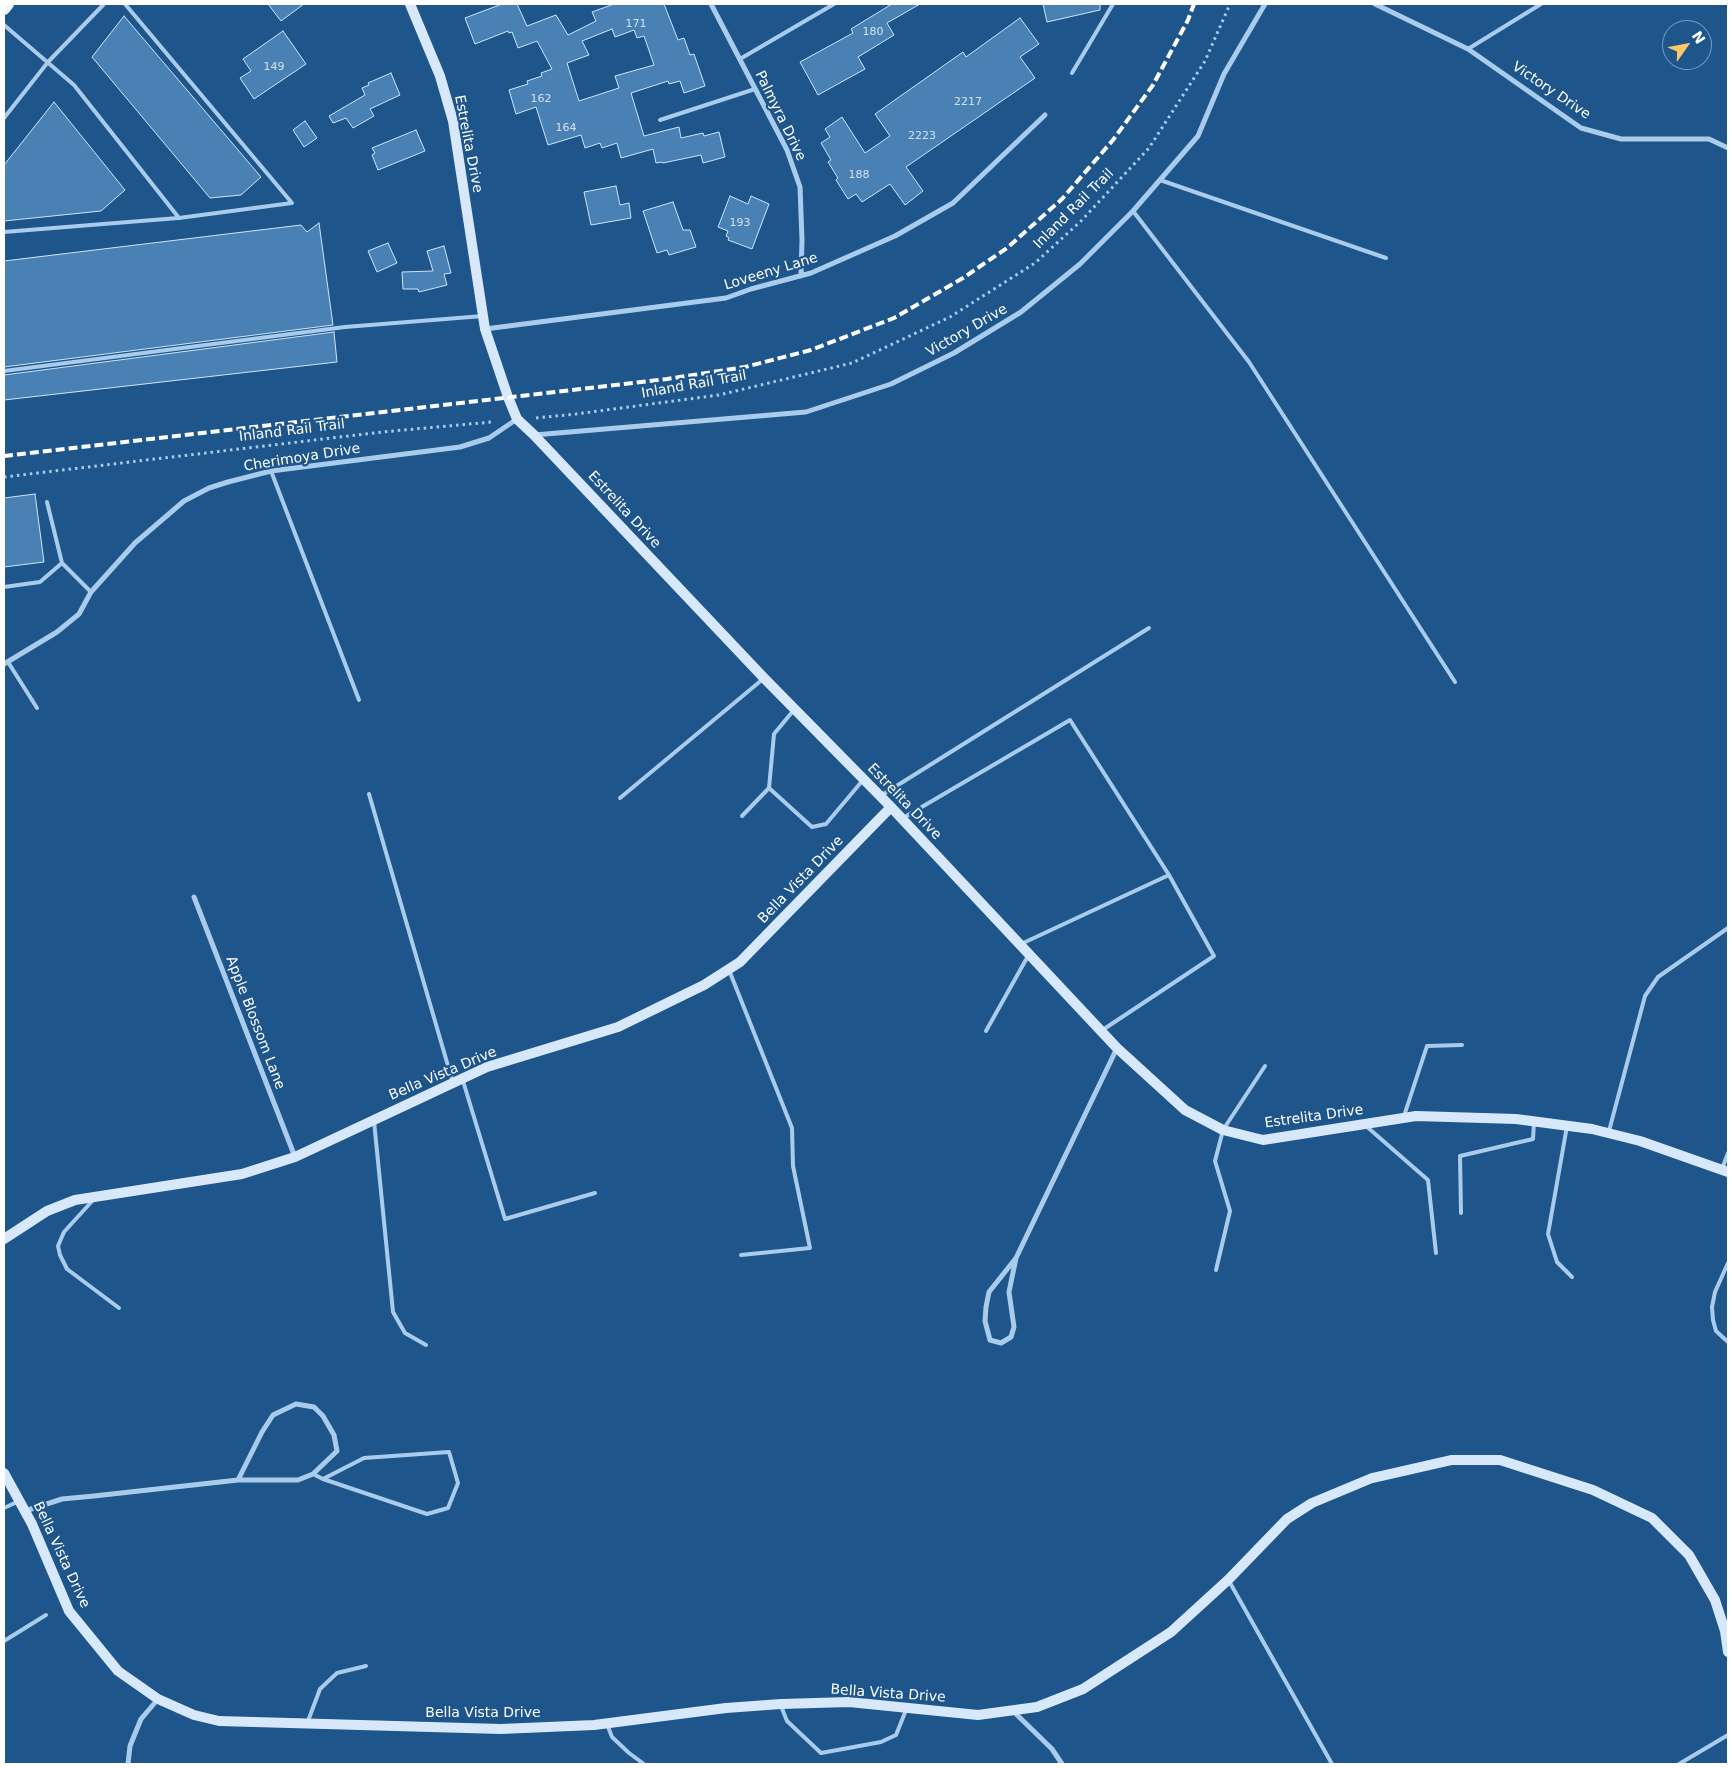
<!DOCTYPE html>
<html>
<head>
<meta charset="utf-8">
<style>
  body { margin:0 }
  #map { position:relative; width:1732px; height:1768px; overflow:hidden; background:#1e558b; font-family:"DejaVu Sans",sans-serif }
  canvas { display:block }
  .frame { position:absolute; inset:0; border:5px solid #fff; pointer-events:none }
  .north { position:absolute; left:1662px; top:20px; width:50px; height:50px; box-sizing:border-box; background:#1e558b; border:1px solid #7899b9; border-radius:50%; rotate:57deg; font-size:14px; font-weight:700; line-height:20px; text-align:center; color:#fff }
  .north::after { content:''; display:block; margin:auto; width:18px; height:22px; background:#fbc769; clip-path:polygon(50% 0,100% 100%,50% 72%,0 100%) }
</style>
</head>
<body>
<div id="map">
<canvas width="1732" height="1768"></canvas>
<div class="frame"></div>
<div class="north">N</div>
</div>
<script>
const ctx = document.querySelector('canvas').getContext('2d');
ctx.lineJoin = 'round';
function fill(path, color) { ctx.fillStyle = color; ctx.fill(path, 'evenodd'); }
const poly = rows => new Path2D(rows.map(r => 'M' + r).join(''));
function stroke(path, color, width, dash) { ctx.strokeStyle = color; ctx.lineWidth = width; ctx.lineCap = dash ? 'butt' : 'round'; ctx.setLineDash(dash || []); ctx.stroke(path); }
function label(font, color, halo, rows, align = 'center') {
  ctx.font = font + ' "DejaVu Sans",sans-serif'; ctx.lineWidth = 4.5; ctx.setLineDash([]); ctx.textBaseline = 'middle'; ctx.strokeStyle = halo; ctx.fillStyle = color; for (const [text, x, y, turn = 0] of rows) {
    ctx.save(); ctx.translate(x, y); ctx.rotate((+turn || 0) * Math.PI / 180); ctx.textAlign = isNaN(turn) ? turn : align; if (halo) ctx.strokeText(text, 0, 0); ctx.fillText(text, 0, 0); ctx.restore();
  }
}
const building = poly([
  [268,4,304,4,281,21,268,4],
  [502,4,517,4,527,26,556,15,568,35,596,21,592,12,614,4,664,4,678,40,684,38,690,55,694,54,705,86,684,93,680,81,669,84,668,81,631,93,644,136,679,127,681,138,703,133,704,136,719,132,725,157,703,163,701,155,663,163,662,162,656,163,653,149,621,158,617,143,602,148,600,143,585,148,581,135,548,145,536,107,516,114,509,90,528,84,527,81,542,76,541,73,552,69,537,41,518,48,512,32,509,33,508,31,475,44,465,18,502,4],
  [612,29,615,37,634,30,637,38,644,36,654,65,615,76,619,88,579,101,567,63,589,55,582,41,612,29],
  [892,4,920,4,887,23,894,35,858,57,865,69,818,95,800,62,853,33,851,29,892,4],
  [1043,4,1100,4,1100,10,1047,22,1043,4],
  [124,16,261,177,241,195,210,198,92,57,124,16],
  [1020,18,1039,44,1020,57,1035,78,906,167,923,191,905,205,890,184,862,202,856,194,848,199,836,180,838,178,828,162,831,160,821,143,830,137,825,129,842,117,865,153,890,136,875,114,963,52,966,57,1020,18],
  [283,31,306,64,254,99,240,78,251,71,243,59,283,31],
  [391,73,400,95,370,109,374,116,353,128,346,118,333,123,329,116,365,95,362,88,369,85,368,83,391,73],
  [54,102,125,190,101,211,4,221,4,165,54,102],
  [305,121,317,138,304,147,293,130,305,121],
  [416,130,425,151,378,170,372,155,375,153,372,148,416,130],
  [616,186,620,205,629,203,631,218,591,225,584,192,616,186],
  [730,196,748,204,751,196,769,204,752,249,728,240,729,238,726,236,728,231,718,227,730,196],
  [673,202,683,230,690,230,696,247,669,255,667,250,657,253,643,211,673,202],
  [319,223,333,325,4,367,4,261,301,225,307,232,319,223],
  [388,243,397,263,377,272,368,251,388,243],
  [444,246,451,273,444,274,447,285,419,292,418,289,403,289,402,272,433,271,427,251,444,246],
  [334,332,337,362,4,400,4,375,334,332],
  [35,494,44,562,4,567,4,498,35,494]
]);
const path = poly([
  [536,418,576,414,719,395,852,363,950,317,1035,263,1081,221,1149,148,1205,61,1230,4],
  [4,477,382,432,492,422]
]);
const lane = poly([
  [4,25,74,85,179,218,292,203,125,4],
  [1468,49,1541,4],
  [740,59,834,4],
  [1072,73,1113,4],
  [4,118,48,62,104,4],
  [660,120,755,89],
  [1160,180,1386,258],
  [1133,211,1249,362,1455,682],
  [4,232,178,218],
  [4,371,345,327,483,316],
  [271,471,359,700],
  [47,502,62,563,91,592],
  [4,587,40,582,62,563],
  [8,662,37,708],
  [769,788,812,827,826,824,863,780],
  [369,794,453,1083],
  [882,795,1149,628],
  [620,798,763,679],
  [742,816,769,788,774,734,793,711],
  [903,818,1070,720,1169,875,1214,956,1101,1031],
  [1021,944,1169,875],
  [729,970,792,1128,793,1166,810,1248,741,1255],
  [986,1031,1028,956],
  [463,1081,505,1219,595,1193],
  [1404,1116,1427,1046,1462,1045],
  [374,1121,393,1312,405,1333,426,1345],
  [1366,1126,1428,1180,1436,1253],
  [1567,1126,1548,1234,1557,1262,1572,1277],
  [1609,1131,1645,996,1658,977,1728,928],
  [1722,1169,1728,1153],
  [94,1199,64,1232,58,1246,60,1255,67,1269,119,1308],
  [1461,1213,1460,1156,1533,1139,1534,1122],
  [1728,1263,1715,1292,1712,1307,1713,1320,1716,1331,1728,1342],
  [1216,1270,1230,1211,1215,1161,1223,1130,1265,1066],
  [313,1474,323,1479,427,1514,448,1508,458,1483,449,1452,364,1458,323,1479],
  [4,1508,17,1502],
  [1229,1581,1332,1764],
  [4,1641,46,1615],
  [781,1706,787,1721,821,1753,881,1742,896,1735,906,1710],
  [308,1721,320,1689,337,1673,366,1666],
  [607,1724,612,1737,629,1753,644,1764],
  [1679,1764,1728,1735]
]);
const street = poly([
  [711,4,787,150,800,187,802,240,801,276],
  [1375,4,1468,49,1581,128,1621,139,1709,139,1728,148],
  [485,329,726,298,751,289,811,273,895,236,953,203,1045,115],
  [534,435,806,412,891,384,954,353,1021,312,1080,264,1133,211,1198,136,1224,74,1265,4],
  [4,664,57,632,79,614,91,592,135,543,184,501,209,488,228,482,271,471,460,447,489,438,517,419],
  [194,897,295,1157],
  [1016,1258,989,1292,986,1307,985,1321,990,1340,1001,1343,1011,1337,1014,1327,1009,1292,1016,1258,1117,1048],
  [25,1511,62,1499,94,1496,238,1480,298,1480,313,1474,337,1451,334,1435,323,1416,314,1407,296,1404,273,1415,262,1432,238,1480],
  [1013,1711,1052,1749,1062,1764],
  [128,1764,130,1746,141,1719,158,1699]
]);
const secondary = poly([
  [410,4,440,76,453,121,485,329,508,397,517,419,534,435,764,678,891,807,1117,1048,1185,1110,1223,1130,1263,1140,1416,1116,1516,1119,1592,1129,1640,1141,1728,1172],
  [4,1239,47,1211,75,1200,242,1174,295,1157,487,1067,618,1027,704,985,740,962,891,807],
  [4,1473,32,1524,69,1611,118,1671,158,1699,194,1715,219,1721,501,1729,594,1725,726,1708,781,1704,849,1702,978,1715,1037,1707,1083,1689,1171,1632,1228,1580,1287,1519,1312,1503,1372,1478,1451,1460,1500,1460,1593,1490,1652,1518,1689,1555,1715,1600,1725,1631,1728,1652]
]);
const primary = poly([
  [4,9,8,4]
]);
const rail = poly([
  [4,456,667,379,745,367,811,350,894,318,963,278,1007,248,1062,199,1113,140,1153,85,1188,20,1194,4]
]);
const numberNames = [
  ["171",636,24],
  ["180",873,32],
  ["149",274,67],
  ["162",541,99],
  ["2217",968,102],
  ["164",566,128],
  ["2223",922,136],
  ["188",859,175],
  ["193",740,223]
];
const streetNames = [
  ["Victory Drive",1551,91,34],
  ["Palmyra Drive",780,116,64],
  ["Estrelita Drive",468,144,79],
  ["Inland Rail Trail",1074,209,-45],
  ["Loveeny Lane",771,272,-17],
  ["Victory Drive",967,331,-30],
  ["Inland Rail Trail",694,385,-10],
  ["Inland Rail Trail",292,431,-7],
  ["Cherimoya Drive",302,458,-9],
  ["Estrelita Drive",624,510,47],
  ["Estrelita Drive",904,802,46],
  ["Bella Vista Drive",801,880,-46],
  ["Apple Blossom Lane",255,1023,69],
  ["Bella Vista Drive",443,1074,-23],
  ["Estrelita Drive",1314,1117,-8],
  ["Bella Vista Drive",61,1555,65],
  ["Bella Vista Drive",888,1694,4],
  ["Bella Vista Drive",483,1713]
];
fill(building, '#4a81b5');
stroke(building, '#cfe5f9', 1);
stroke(path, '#aaccec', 3, [2.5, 4]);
stroke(lane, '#aaccec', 4);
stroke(street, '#aaccec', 5);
stroke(secondary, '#d6e8f9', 10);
stroke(primary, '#f0f6ff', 12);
stroke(rail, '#fff', 4, [9, 4]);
label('11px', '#d2e0ec', null, numberNames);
label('14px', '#fff', '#1e558b', streetNames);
</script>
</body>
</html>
